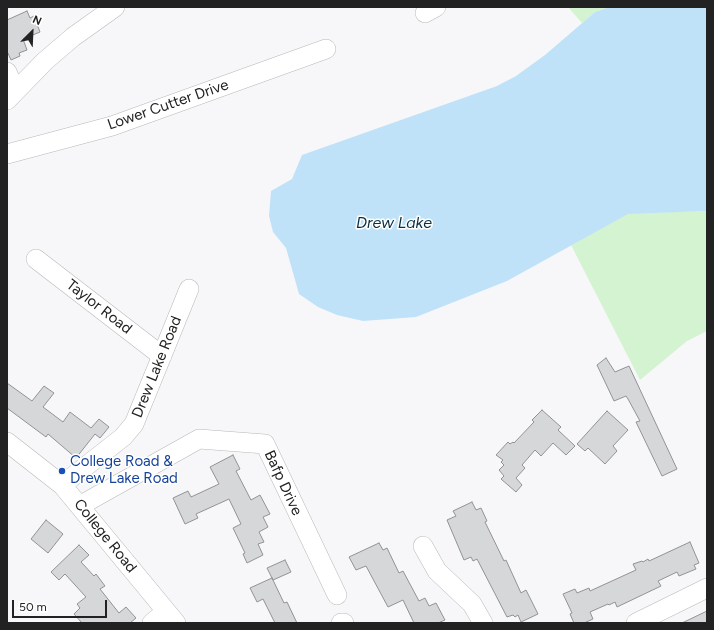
<!DOCTYPE html>
<html>
<head>
<meta charset="utf-8">
<style>
  body { margin:0 }
  #map { position:relative; width:714px; height:630px; overflow:hidden; background:#f7f7f9; font-family:Figtree,sans-serif }
  canvas { display:block }
  .frame { position:absolute; inset:0; border:8px solid #222; pointer-events:none }
  .north { position:absolute; left:12px; top:12px; width:40px; height:40px; -webkit-text-stroke:3px #fff; paint-order:stroke; rotate:24deg; font-size:11px; font-weight:700; line-height:16px; text-align:center; color:#222 }
  .north::after { content:''; display:block; margin:auto; width:14px; height:18px; background:#222; clip-path:polygon(50% 0,100% 100%,50% 72%,0 100%) }
  .scale { position:absolute; left:12px; top:600px; width:95px; height:18px; box-sizing:border-box; border:2px solid #222; border-top:0; padding-left:5px; font-size:12px; line-height:14px; white-space:nowrap; color:#222; -webkit-text-stroke:3px #fff; paint-order:stroke }
</style>
</head>
<body>
<div id="map">
<canvas width="714" height="630"></canvas>
<div class="frame"></div>
<div class="north">N</div>
<div class="scale">50 m</div>
</div>
<script>
const ctx = document.querySelector('canvas').getContext('2d');
ctx.lineJoin = 'round';
function fill(path, color) { ctx.fillStyle = color; ctx.fill(path, 'evenodd'); }
const poly = rows => new Path2D(rows.map(r => 'M' + r).join(''));
function stroke(path, color, width, dash) { ctx.strokeStyle = color; ctx.lineWidth = width; ctx.lineCap = dash ? 'butt' : 'round'; ctx.setLineDash(dash || []); ctx.stroke(path); }
function label(font, color, halo, rows, align = 'center') {
  ctx.font = font + ' Figtree,sans-serif'; ctx.lineWidth = 3; ctx.setLineDash([]); ctx.textBaseline = 'middle'; ctx.strokeStyle = halo; ctx.fillStyle = color; for (const [text, x, y, turn = 0] of rows) {
    ctx.save(); ctx.translate(x, y); ctx.rotate((+turn || 0) * Math.PI / 180); ctx.textAlign = isNaN(turn) ? turn : align; if (halo) ctx.strokeText(text, 0, 0); ctx.fillText(text, 0, 0); ctx.restore();
  }
}
const green = poly([
  [568,7,610,7,595,12,582,23],
  [707,211,707,331,687,341,640,380,571,245,628,213]
]);
const water = poly([
  [610,7,707,7,707,211,628,214,507,281,416,317,363,321,337,315,318,307,299,294,286,248,273,232,269,216,271,191,292,179,302,155,497,86,516,76,545,55,595,12]
]);
const building = poly([
  [27,11,30,18,34,16,40,32,23,39,27,50,19,53,20,56,11,60,7,51,7,20,27,11],
  [606,358,615,372,629,366,677,469,662,476,636,422,640,421,628,399,626,396,614,401,597,365,606,358],
  [7,383,32,401,44,386,54,393,43,407,63,422,70,412,91,428,99,419,109,427,100,438,95,434,76,458,48,434,46,437,7,408,7,383],
  [542,410,561,427,558,430,575,446,566,455,553,443,541,456,535,450,522,465,525,468,516,478,522,485,516,492,501,479,504,476,499,470,504,465,501,462,503,460,496,455,508,442,510,444,513,442,514,443,534,422,532,420,542,410],
  [607,411,628,430,613,446,617,451,605,464,588,448,585,451,577,444,607,411],
  [233,455,240,469,236,471,251,500,260,495,270,514,263,517,268,527,259,532,264,542,258,544,263,555,247,563,243,554,245,553,233,528,241,524,229,499,196,514,198,518,185,524,173,498,188,491,191,497,219,484,210,467,233,455],
  [472,502,476,510,481,508,487,521,485,522,504,561,506,560,521,593,526,590,538,614,521,622,518,615,515,617,513,615,507,617,477,559,473,561,471,557,464,560,447,520,456,516,453,511,472,502],
  [46,520,63,534,48,553,31,539,46,520],
  [690,542,699,563,694,565,696,569,679,576,677,572,658,581,661,586,617,607,615,602,609,605,608,604,590,612,593,619,584,623,574,623,570,614,572,613,563,594,575,589,577,593,589,588,590,591,636,570,633,564,642,561,643,562,648,559,649,561,690,542],
  [379,543,383,550,387,548,399,573,403,571,419,601,425,598,429,606,436,603,445,620,438,623,414,623,403,600,388,607,366,566,356,570,349,557,379,543],
  [79,545,89,555,81,562,94,576,96,574,105,586,100,589,119,613,126,607,136,618,130,623,82,623,74,614,80,608,77,604,86,597,65,574,59,580,51,572,79,545],
  [285,560,291,572,273,580,267,568,285,560],
  [272,578,284,603,287,602,297,623,275,623,263,599,257,602,250,588,272,578],
  [707,611,707,623,682,623,707,611]
]);
const minor = poly([
  [425,13,436,7],
  [7,72,15,91],
  [7,100,45,61,73,37,115,7],
  [7,154,112,126,326,49],
  [36,259,162,356],
  [7,442,62,485,176,623],
  [62,485,123,437,134,424,189,289],
  [81,505,199,439,265,444,337,595],
  [423,546,437,571,472,604,483,623],
  [152,623,166,611],
  [341,623,344,623],
  [636,623,707,588]
]);
const markers = [
  [62,471,4,"#1a4fb4"]
];
const streetNames = [
  ["Lower Cutter Drive",168,105,-19],
  ["Taylor Road",99,307,38],
  ["Drew Lake Road",157,367,-68],
  ["Bafp Drive",283,483,65],
  ["College Road",105,536,51]
];
const transitNames = [
  ["College Road &",70,462],
  ["Drew Lake Road",70,479]
];
const waterNames = [
  ["Drew Lake",394,223]
];
fill(green, '#d4f3d1');
fill(water, '#bfe2f9');
fill(building, '#d6d7d8');
stroke(building, '#919293', 1);
stroke(minor, '#b7b8ba', 20);
stroke(minor, '#fff', 19);
for (const [x, y, r, color] of markers) { const dot = new Path2D(); dot.arc(x, y, r, 0, 2 * Math.PI); ctx.fillStyle = color; ctx.fill(dot); stroke(dot, '#fff', 1.5); }
label('15px', '#222', '#fff', streetNames);
label('15px', '#164399', '#fff', transitNames, 'left');
label('italic 16px', '#092e42', '#fff', waterNames);
</script>
</body>
</html>
